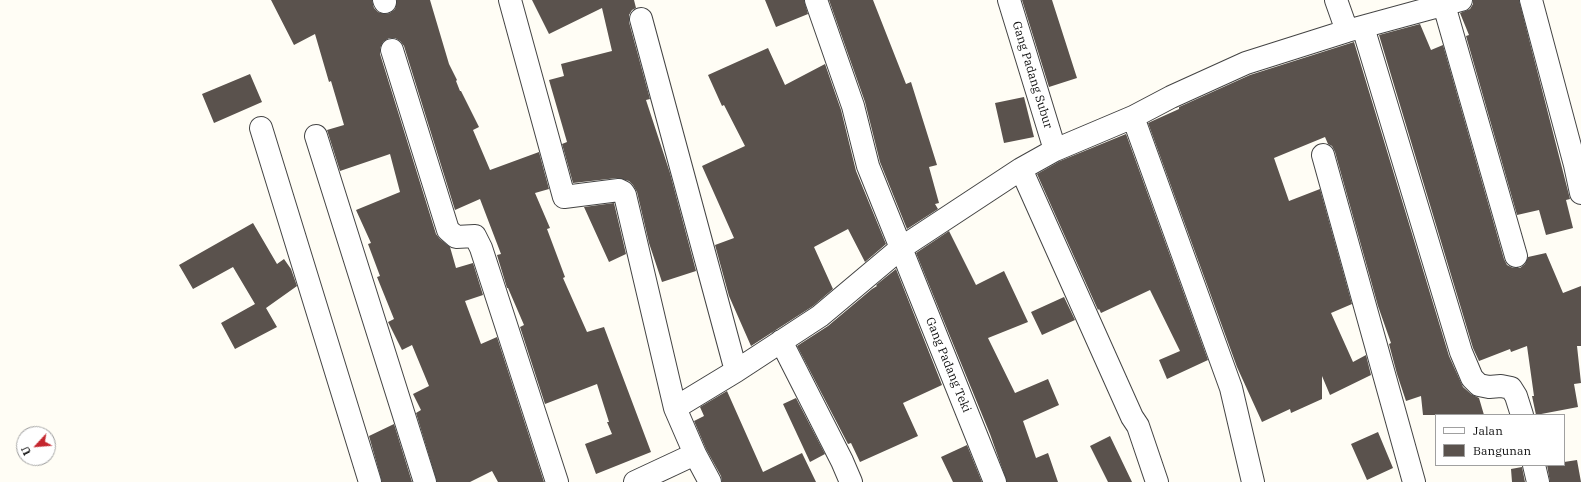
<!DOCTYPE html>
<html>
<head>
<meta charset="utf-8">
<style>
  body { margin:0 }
  #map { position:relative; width:1581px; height:482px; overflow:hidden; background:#fffdf5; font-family:"IBM Plex Serif",serif }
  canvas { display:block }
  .legend { position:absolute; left:1435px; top:414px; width:130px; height:52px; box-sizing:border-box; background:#fff; border:1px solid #a0a0a0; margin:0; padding:5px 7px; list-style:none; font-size:12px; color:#111 }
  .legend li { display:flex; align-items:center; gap:8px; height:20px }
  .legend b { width:20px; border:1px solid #a0a0a0 }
  .north { position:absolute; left:16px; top:426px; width:40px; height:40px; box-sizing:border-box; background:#fff; border:1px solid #a0a0a0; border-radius:50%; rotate:244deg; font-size:11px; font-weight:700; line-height:16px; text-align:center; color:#111 }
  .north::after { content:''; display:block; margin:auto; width:14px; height:18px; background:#c4262e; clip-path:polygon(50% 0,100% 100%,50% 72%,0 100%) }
</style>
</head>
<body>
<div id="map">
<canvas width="1581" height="482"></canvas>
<ul class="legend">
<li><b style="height:5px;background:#fff"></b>Jalan</li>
<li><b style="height:11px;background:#5a524d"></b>Bangunan</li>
</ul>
<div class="north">U</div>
</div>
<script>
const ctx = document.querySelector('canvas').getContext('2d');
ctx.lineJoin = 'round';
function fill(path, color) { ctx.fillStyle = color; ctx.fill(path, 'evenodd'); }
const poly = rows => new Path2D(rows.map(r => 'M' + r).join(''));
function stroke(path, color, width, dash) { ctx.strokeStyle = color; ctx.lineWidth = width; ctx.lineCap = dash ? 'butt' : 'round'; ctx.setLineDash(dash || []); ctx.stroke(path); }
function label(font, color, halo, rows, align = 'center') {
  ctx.font = font + ' "IBM Plex Serif",serif'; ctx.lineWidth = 4; ctx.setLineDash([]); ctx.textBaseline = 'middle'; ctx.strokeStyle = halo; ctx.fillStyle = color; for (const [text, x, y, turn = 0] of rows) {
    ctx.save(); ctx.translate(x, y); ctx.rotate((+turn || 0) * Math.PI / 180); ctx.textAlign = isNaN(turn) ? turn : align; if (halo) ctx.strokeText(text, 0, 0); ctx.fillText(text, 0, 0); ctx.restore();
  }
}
const building = poly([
  [271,0,372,0,374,8,378,12,385,14,390,13,395,9,397,0,430,0,449,64,457,80,456,81,460,91,461,91,479,127,473,130,490,170,539,152,549,189,535,193,550,228,547,229,565,277,563,278,587,332,604,327,651,452,596,474,585,444,612,434,607,422,609,422,597,384,545,404,520,327,524,325,508,288,507,288,497,255,501,254,480,199,455,210,404,46,400,41,395,38,389,38,383,42,380,48,380,54,436,234,440,239,450,247,456,268,473,263,483,295,465,301,481,344,497,337,544,482,498,482,492,471,470,482,437,482,416,413,421,410,413,394,429,386,412,345,402,350,388,322,394,319,377,277,380,276,368,244,371,243,356,210,400,192,390,154,340,171,327,130,344,125,331,81,329,82,315,34,294,45],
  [532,0,634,0,636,8,632,10,629,15,629,22,650,99,646,100,670,173,696,271,662,282,649,243,637,192,633,185,629,181,617,178,573,183,562,144,567,142,549,80,564,76,561,64,612,51,602,8,549,34],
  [765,0,804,0,808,14,776,27],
  [829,0,873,0,906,84,911,82,937,165,929,167,939,203,935,204,938,209,907,229,880,162,865,102],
  [1022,0,1052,0,1077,78,1049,87],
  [1473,0,1519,0,1570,199,1566,200,1573,228,1546,235,1539,210,1517,215,1466,36,1469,35,1460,13,1470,9,1473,4],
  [1420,24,1431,50,1443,45,1504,259,1507,265,1513,268,1520,268,1525,264,1528,257,1546,253,1563,293,1581,286,1581,346,1577,346,1581,383,1574,384,1578,407,1536,415,1532,396,1534,396,1527,346,1511,352,1510,349,1479,361,1473,348,1379,35],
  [1354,42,1449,356,1463,387,1471,394,1479,398,1484,415,1423,415,1421,396,1406,401,1397,374,1389,344,1391,343,1378,306,1335,152,1332,146,1328,144,1325,137,1274,158,1289,201,1320,189,1352,304,1331,313,1353,362,1366,355,1371,375,1330,395,1322,376,1322,399,1291,413,1290,409,1262,422,1237,367,1148,123,1179,109,1179,107,1250,75],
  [768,48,785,85,825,64,841,110,856,171,886,244,865,262,848,229,814,247,833,289,813,306,751,346,729,296,715,245,734,238,702,166,745,146,724,105,722,106,708,75],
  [250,74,262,102,214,123,202,94],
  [1024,97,1034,137,1004,143,995,103],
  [1126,134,1208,360,1167,379,1159,360,1180,351,1150,290,1101,313,1099,309,1098,310,1037,174,1060,161],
  [614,203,626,254,609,262,584,207],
  [253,223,277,264,284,259,291,269,297,286,266,308,277,327,235,349,221,323,255,304,233,267,193,289,179,265],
  [949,231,976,285,1004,271,1028,322,988,338,1015,393,1048,379,1059,405,1023,421,1036,458,1048,453,1058,482,1007,482,990,434,916,253],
  [896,269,942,385,903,403,918,436,860,462,851,443,848,444,797,346,828,326,872,289,877,286,876,285],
  [1064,297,1075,320,1042,335,1031,312],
  [727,391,763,472,802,453,816,482,722,482,721,476,706,449,694,421,704,416,700,407],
  [796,398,825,454,810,462,783,404],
  [394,424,412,482,382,482,369,436],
  [1378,432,1393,468,1367,480,1351,444],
  [1110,436,1132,482,1108,482,1090,446],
  [967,445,982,482,953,482,941,457],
  [1577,460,1581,482,1550,482,1547,465,1564,465,1564,462],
  [1522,467,1525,482,1512,482,1511,469]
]);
const minor = poly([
  [384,0,385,2],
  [510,0,564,197,619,190,623,192,625,195,675,408],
  [816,0,853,106,868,166,995,482],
  [1009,0,1055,150],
  [1336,0,1347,31],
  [1531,0,1575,165,1581,193],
  [1444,5,1516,256],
  [641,19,736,371],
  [1363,27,1461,352,1472,378,1479,385,1489,387,1501,386,1511,388,1516,396,1522,415],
  [392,50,448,230,456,237,475,236,481,248,557,482],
  [1133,117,1231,388,1253,482],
  [261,128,370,482],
  [316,136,425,482],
  [1323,155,1414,482],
  [1021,169,1132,417,1138,426,1157,482],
  [781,341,842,461,851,482],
  [695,454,710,482],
  [1534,465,1538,482],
  [635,482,695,454,675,408,736,371,820,316,901,248,1021,169,1055,150,1133,117,1171,97,1246,63,1347,31,1461,0]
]);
const streetNames = [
  ["Gang Padang Subur",1032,75,73],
  ["Gang Padang Teki",948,365,68]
];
fill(building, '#5a524d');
stroke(minor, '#444', 24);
stroke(minor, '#fff', 22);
label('12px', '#111', '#fff', streetNames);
</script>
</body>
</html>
